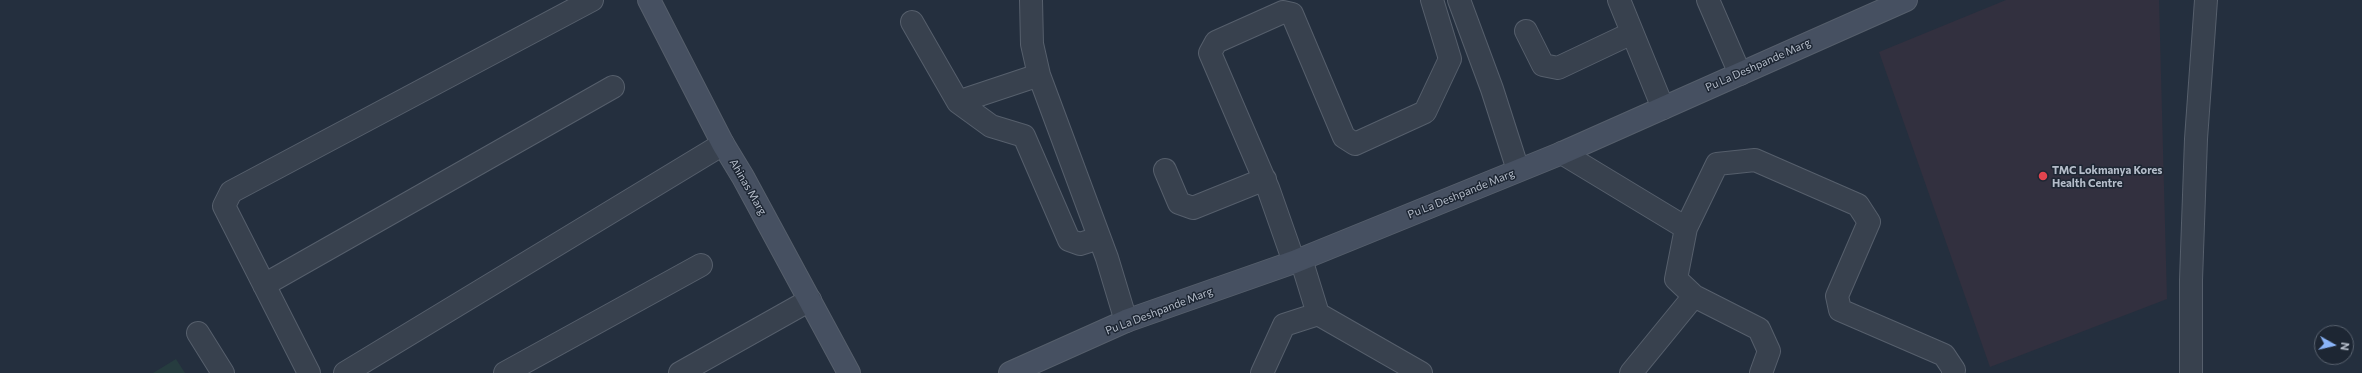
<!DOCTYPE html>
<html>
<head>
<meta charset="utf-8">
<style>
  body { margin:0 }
  #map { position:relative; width:2362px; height:373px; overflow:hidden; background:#242f3e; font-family:Commissioner,sans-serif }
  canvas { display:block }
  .north { position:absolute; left:2314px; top:325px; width:40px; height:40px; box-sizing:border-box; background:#1d2633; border:1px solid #59626f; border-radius:50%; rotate:98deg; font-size:11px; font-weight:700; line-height:16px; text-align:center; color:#b4bcc9 }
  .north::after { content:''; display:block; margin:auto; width:14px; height:18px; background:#8ab4f8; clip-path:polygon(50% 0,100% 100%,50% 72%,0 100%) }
</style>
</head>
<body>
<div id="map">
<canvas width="2362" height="373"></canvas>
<div class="north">N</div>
</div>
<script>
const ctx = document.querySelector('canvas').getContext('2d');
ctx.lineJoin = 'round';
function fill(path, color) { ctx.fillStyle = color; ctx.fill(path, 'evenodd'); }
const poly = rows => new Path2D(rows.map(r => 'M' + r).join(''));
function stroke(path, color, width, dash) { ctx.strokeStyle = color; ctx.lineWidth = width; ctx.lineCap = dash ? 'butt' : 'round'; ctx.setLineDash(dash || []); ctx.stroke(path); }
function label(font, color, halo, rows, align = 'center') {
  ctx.font = font + ' Commissioner,sans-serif'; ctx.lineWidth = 3; ctx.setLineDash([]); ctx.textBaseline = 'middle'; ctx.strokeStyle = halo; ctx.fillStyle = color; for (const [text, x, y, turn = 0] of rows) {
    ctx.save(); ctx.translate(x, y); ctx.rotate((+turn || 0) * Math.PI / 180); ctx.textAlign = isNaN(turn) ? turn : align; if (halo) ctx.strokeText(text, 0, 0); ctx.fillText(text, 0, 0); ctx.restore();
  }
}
const medical = poly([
  [2006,0,2159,0,2167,299,1990,367,1879,52]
]);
const green = poly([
  [176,359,185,373,153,373]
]);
const street = poly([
  [1031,0,1032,44,1039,75,1107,258,1126,321],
  [1459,0,1492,89,1518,170],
  [1619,0,1663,108],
  [1708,0,1740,74],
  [912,22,958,102,991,126,1024,136,1069,240,1080,244,1099,238],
  [1526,31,1543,65,1558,68,1632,33],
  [958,102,1039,75],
  [1562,153,1686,228],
  [1165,170,1179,203,1193,208,1265,179],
  [1301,259,1318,314],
  [1294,262,1268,188,1210,53,1216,42,1283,12,1292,14,1344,137,1355,144,1425,112,1450,59,1432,0],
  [264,285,613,87],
  [198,333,223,373],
  [309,373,224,206,231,192,592,0],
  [345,373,723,144],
  [505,373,701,265],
  [680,373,810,300],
  [1262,373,1284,325,1318,314,1421,373],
  [1631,373,1694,296],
  [1761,373,1769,351,1759,329,1694,296,1676,279,1686,228,1717,164,1755,160,1858,205,1869,222,1837,296,1840,310,1944,355,1954,370,1953,373],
  [2191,373,2191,280,2196,139,2206,0]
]);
const secondary = poly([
  [649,0,723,144,743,177,849,373],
  [1010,373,1126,321,1294,262,1562,153,1906,0]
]);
const markers = [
  [2043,176,5,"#e0444e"]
];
const streetNames = [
  ["Pu La Deshpande Marg",1758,65,-24],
  ["Ahinas Marg",748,187,60],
  ["Pu La Deshpande Marg",1461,194,-22],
  ["Pu La Deshpande Marg",1159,311,-21]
];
const poiNames = [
  ["TMC Lokmanya Kores",2052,170],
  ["Health Centre",2052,183]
];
fill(medical, '#32303f');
fill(green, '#263c3f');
stroke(street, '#565f6c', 24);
stroke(secondary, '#565f6c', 24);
stroke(street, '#38414e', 22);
stroke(secondary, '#465061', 22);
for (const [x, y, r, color] of markers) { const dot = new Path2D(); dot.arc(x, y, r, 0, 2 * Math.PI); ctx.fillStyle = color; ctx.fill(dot); stroke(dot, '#1d2633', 1.5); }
label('11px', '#b4bcc9', '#1d2633', streetNames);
label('bold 11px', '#b4bcc9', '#1d2633', poiNames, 'left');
</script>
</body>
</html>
